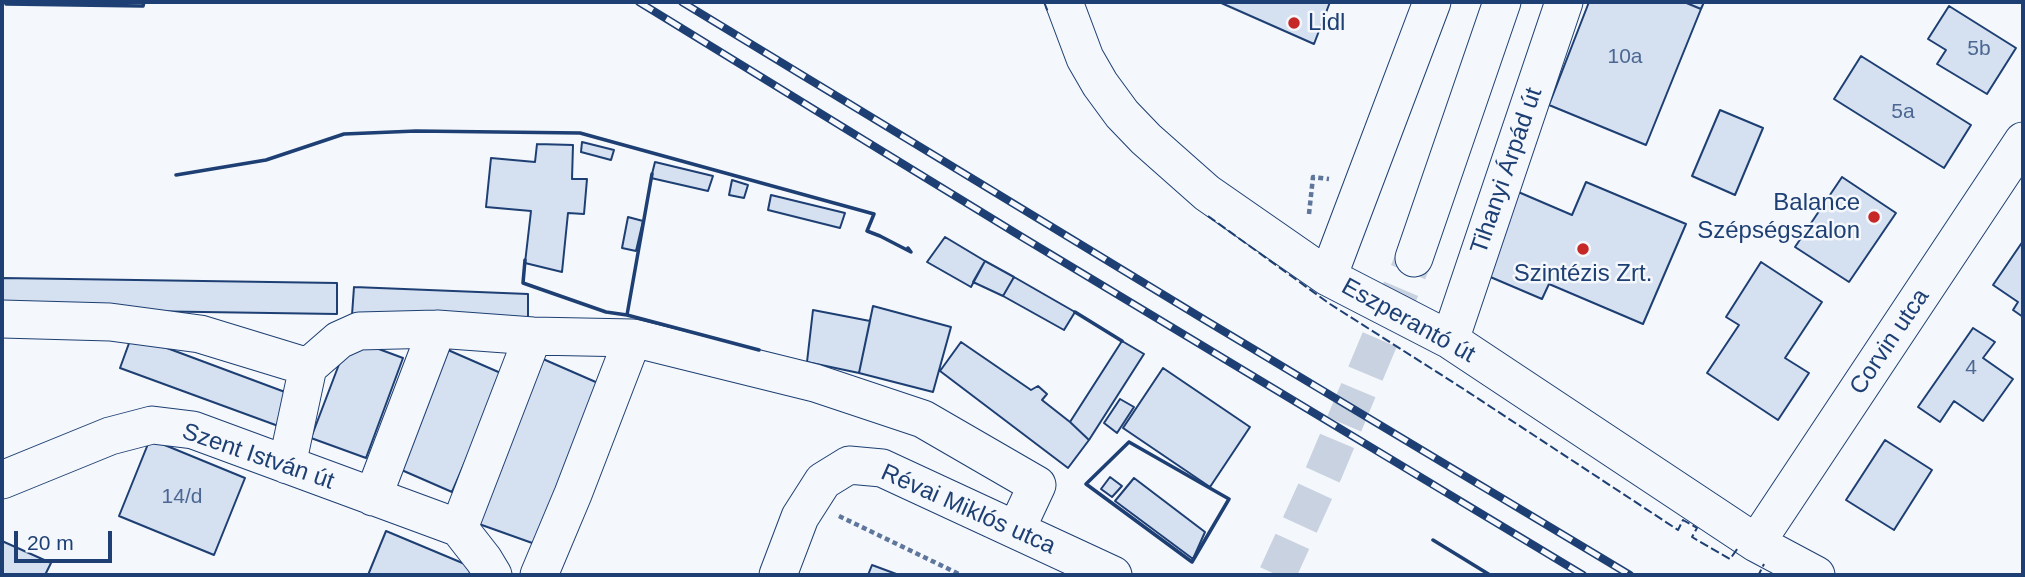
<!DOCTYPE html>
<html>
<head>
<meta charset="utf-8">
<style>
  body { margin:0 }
  #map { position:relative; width:2025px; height:577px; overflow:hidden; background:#f4f7fb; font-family:Helvetica,sans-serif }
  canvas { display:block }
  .frame { position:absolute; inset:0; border:4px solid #1d3f73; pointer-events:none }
  .scale { position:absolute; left:14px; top:531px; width:98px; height:32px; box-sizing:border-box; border:4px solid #1d3f73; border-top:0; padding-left:9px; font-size:21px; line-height:24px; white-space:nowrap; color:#1d3f73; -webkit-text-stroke:5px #f4f7fb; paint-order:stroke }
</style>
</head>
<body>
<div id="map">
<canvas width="2025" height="577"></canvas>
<div class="frame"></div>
<div class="scale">20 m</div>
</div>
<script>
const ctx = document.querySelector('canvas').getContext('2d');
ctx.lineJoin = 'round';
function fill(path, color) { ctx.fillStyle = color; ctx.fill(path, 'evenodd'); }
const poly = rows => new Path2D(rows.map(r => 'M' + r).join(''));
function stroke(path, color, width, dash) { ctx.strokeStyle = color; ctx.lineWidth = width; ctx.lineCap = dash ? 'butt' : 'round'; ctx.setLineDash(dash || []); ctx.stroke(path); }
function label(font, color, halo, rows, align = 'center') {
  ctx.font = font + ' Helvetica,sans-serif'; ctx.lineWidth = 5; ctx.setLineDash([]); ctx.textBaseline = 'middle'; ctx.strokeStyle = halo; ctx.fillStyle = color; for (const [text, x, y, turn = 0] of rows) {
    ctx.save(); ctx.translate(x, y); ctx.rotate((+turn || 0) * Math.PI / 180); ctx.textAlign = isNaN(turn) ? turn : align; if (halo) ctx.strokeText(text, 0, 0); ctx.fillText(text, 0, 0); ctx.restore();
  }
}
const building = poly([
  [1219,2,1330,2,1314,44,1219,2],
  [1589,2,1684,2,1701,9,1646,145,1549,105,1589,2],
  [1684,2,1704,2,1701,9,1684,2],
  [1949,6,2016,48,1987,94,1937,64,1946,50,1928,39,1949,6],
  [1861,56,1971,125,1944,168,1834,99,1861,56],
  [1720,110,1763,128,1735,195,1692,176,1720,110],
  [582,142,614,150,611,160,581,152,582,142],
  [537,144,573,145,572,179,587,179,584,214,568,213,562,272,525,263,531,211,486,207,491,158,535,162,537,144],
  [655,162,713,176,708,191,651,178,655,162],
  [1842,177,1896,213,1849,282,1795,247,1842,177],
  [732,180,748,185,744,198,729,195,732,180],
  [1586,182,1686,224,1643,324,1549,284,1542,299,1481,273,1516,191,1572,215,1586,182],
  [771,195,845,213,840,228,768,210,771,195],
  [628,217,643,221,636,251,622,248,628,217],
  [945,237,985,261,971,287,927,262,945,237],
  [2023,241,2023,317,2013,310,2018,302,1993,285,2023,241],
  [985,261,1014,277,1003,296,973,282,985,261],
  [1761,262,1822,302,1785,358,1809,373,1778,420,1707,373,1739,325,1726,317,1761,262],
  [1014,277,1075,312,1064,330,1003,296,1014,277],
  [2,278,337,283,337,314,2,309,2,278],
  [354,287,528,294,528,322,352,315,354,287],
  [873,306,951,327,933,392,859,373,873,306],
  [813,310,870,321,859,373,807,362,813,310],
  [1973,328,1995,342,1983,358,2013,379,1983,421,1954,401,1940,422,1918,407,1973,328],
  [132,335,293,395,281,427,120,368,132,335],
  [349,338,403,358,366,458,311,438,349,338],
  [1122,341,1144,354,1089,440,1070,422,1122,341],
  [961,342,1031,390,1038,386,1047,394,1042,400,1070,422,1089,440,1068,468,940,371,961,342],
  [448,350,503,374,452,492,397,468,448,350],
  [543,359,598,383,535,544,479,524,543,359],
  [1163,368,1250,427,1210,487,1123,428,1163,368],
  [1120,399,1134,407,1117,433,1104,423,1120,399],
  [150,439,245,478,214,555,119,516,150,439],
  [1885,440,1932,470,1894,530,1846,500,1885,440],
  [1110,477,1122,486,1112,497,1101,489,1110,477],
  [1134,478,1205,532,1193,559,1115,501,1134,478],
  [386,531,472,567,469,575,368,575,386,531],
  [2,541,51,563,45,575,2,575,2,541],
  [872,565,899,575,868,575,872,565]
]);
const minorTunnel = poly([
  [1277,575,1324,472,1414,258]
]);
const path = poly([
  [1309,214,1313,177,1329,179],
  [839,516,961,575]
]);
const minor = poly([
  [1064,2,1085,58,1100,84,1122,114,1146,139,1207,193,1328,277,1450,340,1756,543,1816,575],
  [1414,258,1502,2],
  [1328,277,1432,2],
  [2,319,110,322,200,334,308,367,339,340,359,331,437,329,533,336,633,338,815,383,923,419,1037,485,1016,530],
  [1450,340,1564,2],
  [287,465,308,367],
  [2,480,110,436,152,425,193,430,459,528,484,560,493,575],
  [373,497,437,329],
  [459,528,533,336],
  [1756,543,2023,141],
  [539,575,573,494,633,338],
  [778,575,800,517,823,481,849,465,882,468,1113,575]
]);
const rail = poly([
  [639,2,1022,237,1583,575],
  [682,2,1200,317,1630,575]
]);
const fence = poly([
  [1044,2,1048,12],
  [1208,216,1330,304,1462,388,1678,530,1683,520,1697,528,1692,537,1730,559,1738,548],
  [1763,575,1759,574,1764,564]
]);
const wall = poly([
  [6,4,143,6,144,2],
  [176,175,266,160,344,134,416,131,580,133,874,214,867,231,880,236,911,252,908,248],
  [525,260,523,283,606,312,627,315,759,350],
  [1075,312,1122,341],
  [627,315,652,174],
  [1129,442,1229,499,1192,562,1086,484,1129,442],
  [1433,540,1490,575]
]);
const markers = [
  [1294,23,7,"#c62828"],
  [1874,217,7,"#c62828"],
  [1583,249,7,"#c62828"]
];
const numberNames = [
  ["5b",1979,49],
  ["10a",1625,57],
  ["5a",1903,112],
  ["4",1971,368],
  ["14/d",182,497]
];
const poiNames = [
  ["Lidl",1308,23],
  ["Balance",1860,203,"right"],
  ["Szépségszalon",1860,231,"right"],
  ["Szintézis Zrt.",1583,274,"center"]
];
const streetNames = [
  ["Tihanyi Árpád út",1507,171,-71],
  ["Eszperantó út",1408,321,29],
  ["Corvin utca",1890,342,-56],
  ["Szent István út",258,457,19],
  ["Révai Miklós utca",968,510,24]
];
fill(building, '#d5e0f0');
stroke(building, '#1d3f73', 2);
stroke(minorTunnel, '#c9d2e0', 37, [37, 18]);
stroke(minor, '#1d3f73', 39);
stroke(path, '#5e769c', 4.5, [5, 3.5]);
stroke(minor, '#f4f7fb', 37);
stroke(rail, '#1d3f73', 8);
stroke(rail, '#f4f7fb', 5, [16]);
stroke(fence, '#1d3f73', 2, [9, 3.5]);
stroke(wall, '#1d3f73', 3.5);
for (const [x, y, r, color] of markers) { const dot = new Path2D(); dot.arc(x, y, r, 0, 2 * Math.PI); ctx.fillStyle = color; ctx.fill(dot); stroke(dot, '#f4f7fb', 2.5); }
label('21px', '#4b6792', null, numberNames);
label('24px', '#1d3f73', '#f4f7fb', poiNames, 'left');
label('24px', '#1d3f73', '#f4f7fb', streetNames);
</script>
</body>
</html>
